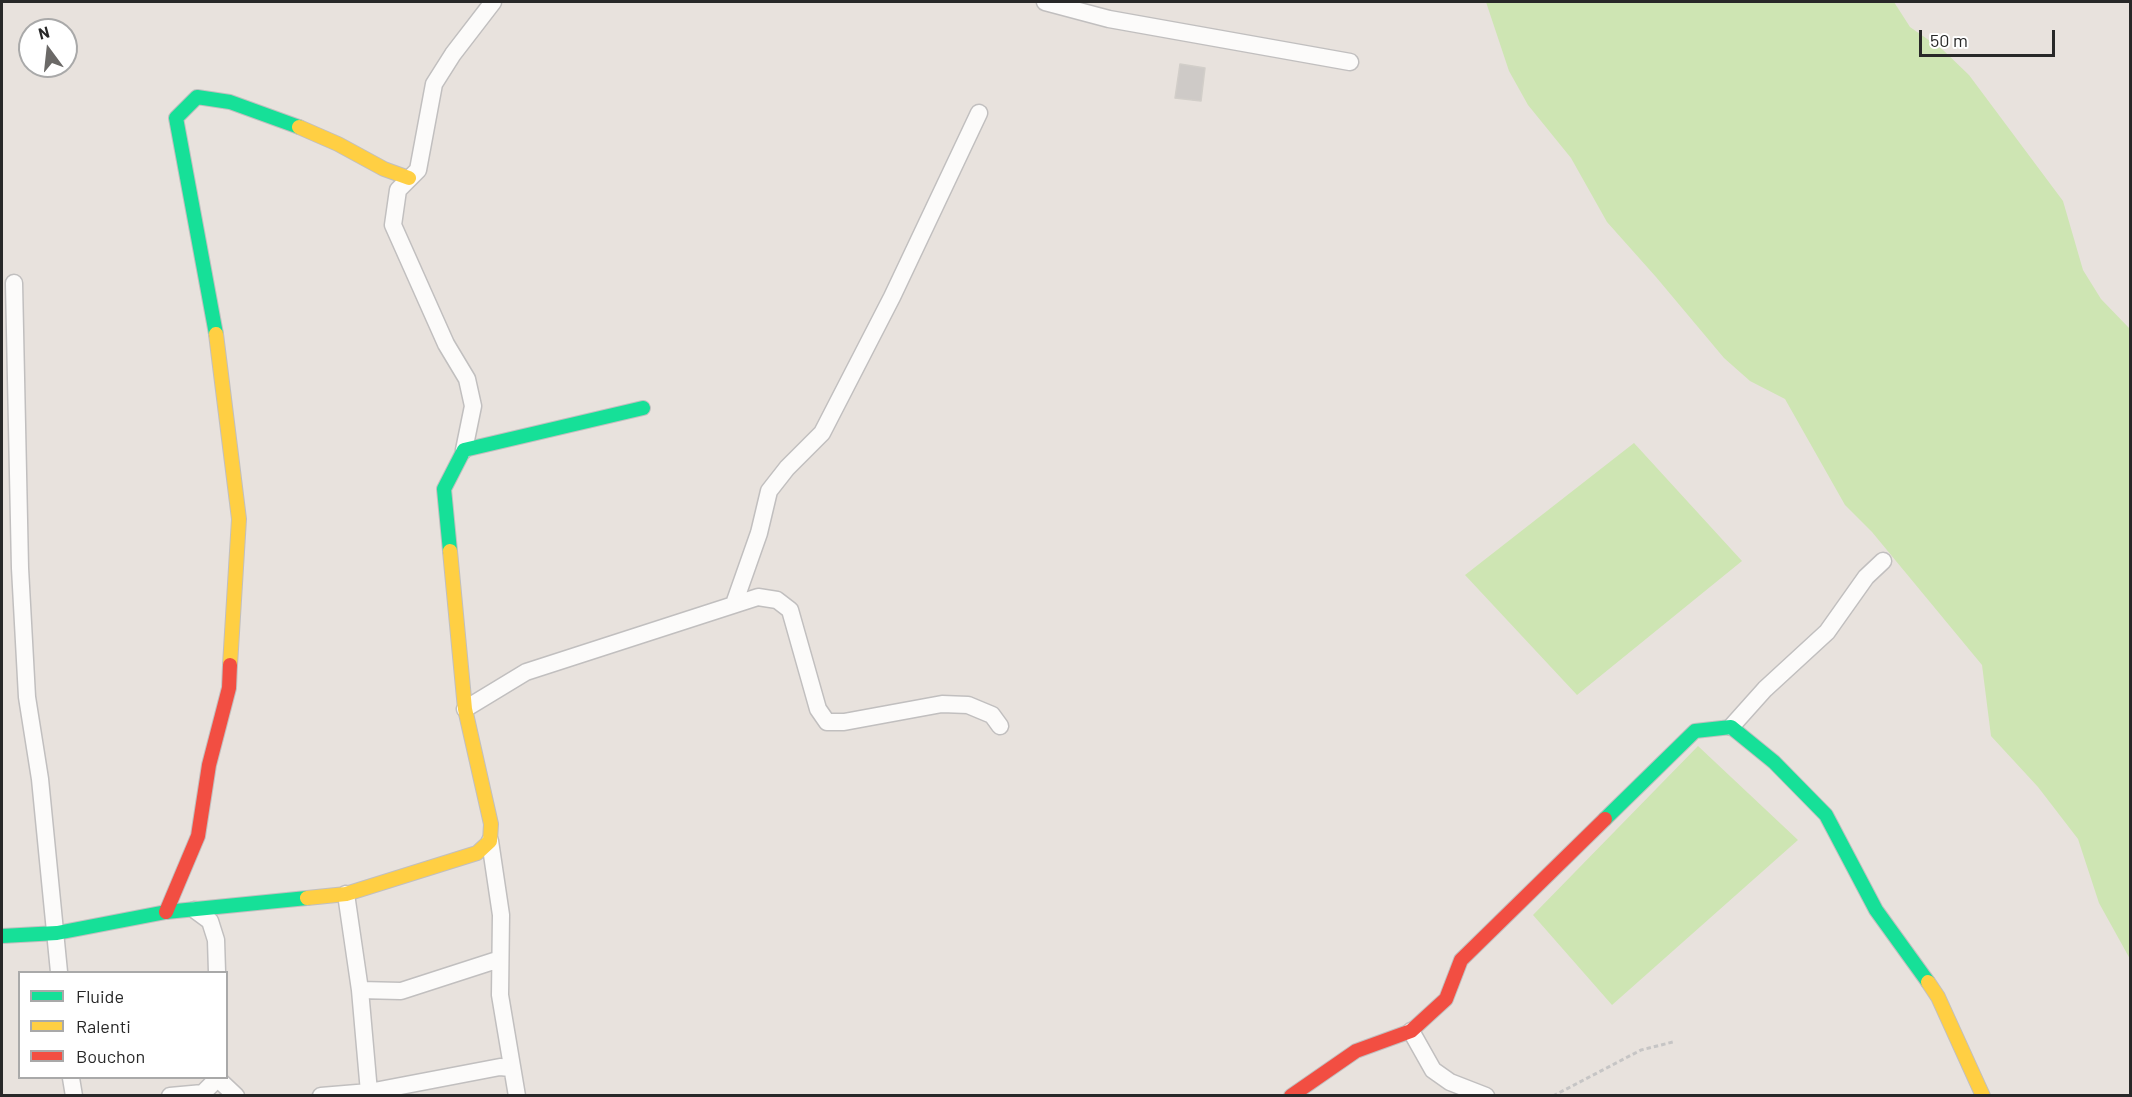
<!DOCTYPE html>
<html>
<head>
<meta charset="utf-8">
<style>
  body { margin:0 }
  #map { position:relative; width:2132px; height:1097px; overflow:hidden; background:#e8e2dd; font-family:Barlow,sans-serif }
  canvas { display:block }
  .frame { position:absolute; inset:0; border:3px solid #282828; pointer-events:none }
  .legend { position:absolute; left:18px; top:971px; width:210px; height:108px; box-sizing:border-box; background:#fff; border:2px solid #a9a9a9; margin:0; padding:8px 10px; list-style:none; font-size:18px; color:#282828 }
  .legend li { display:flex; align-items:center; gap:12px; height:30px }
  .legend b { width:30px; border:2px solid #a9a9a9 }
  .north { position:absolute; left:18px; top:18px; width:60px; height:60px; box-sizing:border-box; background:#fff; border:2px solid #a9a9a9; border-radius:50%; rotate:345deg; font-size:16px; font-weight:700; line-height:24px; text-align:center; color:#282828 }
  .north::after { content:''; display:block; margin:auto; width:21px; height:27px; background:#6b6967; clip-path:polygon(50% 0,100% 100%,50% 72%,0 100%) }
  .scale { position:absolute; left:1919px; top:30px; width:136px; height:27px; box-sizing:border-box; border:3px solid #282828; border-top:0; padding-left:8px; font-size:18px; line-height:21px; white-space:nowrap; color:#282828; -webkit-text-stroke:4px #fff; paint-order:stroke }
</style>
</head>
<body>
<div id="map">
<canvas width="2132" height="1097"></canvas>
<div class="frame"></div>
<ul class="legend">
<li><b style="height:8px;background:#16e098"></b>Fluide</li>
<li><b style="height:8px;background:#ffcf43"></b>Ralenti</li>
<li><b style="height:8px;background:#f24e42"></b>Bouchon</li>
</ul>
<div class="north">N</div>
<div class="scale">50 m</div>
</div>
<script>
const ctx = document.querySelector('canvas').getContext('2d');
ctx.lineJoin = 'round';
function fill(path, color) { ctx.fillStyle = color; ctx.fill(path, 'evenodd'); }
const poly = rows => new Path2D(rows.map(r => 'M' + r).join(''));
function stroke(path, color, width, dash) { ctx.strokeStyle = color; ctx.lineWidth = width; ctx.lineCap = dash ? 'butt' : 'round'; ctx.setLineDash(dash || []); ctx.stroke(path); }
const green = poly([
  [1486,2,1894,2,1910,27,1943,50,1969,75,2063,201,2083,270,2101,299,2130,329,2130,959,2099,903,2078,839,2038,787,1991,736,1982,665,1872,532,1845,505,1785,399,1750,381,1724,358,1656,277,1607,222,1571,158,1528,105,1509,71],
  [1634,443,1742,561,1577,695,1465,575],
  [1698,746,1798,840,1612,1005,1533,915]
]);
const building = poly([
  [1180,64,1205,68,1201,101,1175,98,1180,64]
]);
const path = poly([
  [1553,1096,1641,1050,1673,1042]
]);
const street = poly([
  [1045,2,1109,19,1350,62],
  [14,283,20,568,27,697,40,779,59,972],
  [464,450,473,406,467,379,446,344,393,225,398,190,418,170,434,84,453,54,493,2],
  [734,604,759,533,769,491,787,468,822,433,892,297,979,113],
  [465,709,526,672,758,597,777,600,790,610,818,709,827,722,844,722,942,704,968,705,992,715,1000,726],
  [1731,727,1765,689,1827,632,1866,577,1883,561],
  [490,841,501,915,500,995,517,1096],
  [346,894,360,990,369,1092],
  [195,910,210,921,216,940,217,972],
  [360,990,401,991,500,959],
  [1411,1031,1433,1070,1450,1082,1486,1096],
  [71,1078,74,1096],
  [219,1080,236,1096],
  [170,1096,203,1093,218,1078],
  [321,1096,369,1092,500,1067,510,1068]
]);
const fast = poly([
  [216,334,176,118,197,97,230,102,299,127],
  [450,551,444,489,464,450,643,408],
  [1605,819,1695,731,1731,727,1774,762,1826,815,1876,910,1928,982],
  [2,936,57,933,166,912,307,898]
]);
const slow = poly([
  [299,127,338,144,384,169,409,178],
  [216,334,239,519,230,665],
  [307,898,346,894,477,853,490,841,491,824,465,709,450,551],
  [1928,982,1938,997,1983,1096]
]);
const jam = poly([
  [166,912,198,836,209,765,229,688,230,665],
  [1291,1096,1356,1051,1411,1031,1446,999,1461,960,1605,819]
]);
fill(green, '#cee5b3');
fill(building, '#cecac7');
stroke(building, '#d2cec9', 1.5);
stroke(street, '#c1bfbf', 19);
stroke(fast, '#c1bfbf', 16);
stroke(slow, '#c1bfbf', 16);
stroke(jam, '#c1bfbf', 16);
stroke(path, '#c6c5c5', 3, [4.5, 3]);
stroke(street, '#fcfbfa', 16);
stroke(fast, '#16e098', 14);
stroke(slow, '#ffcf43', 14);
stroke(jam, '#f24e42', 14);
</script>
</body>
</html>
